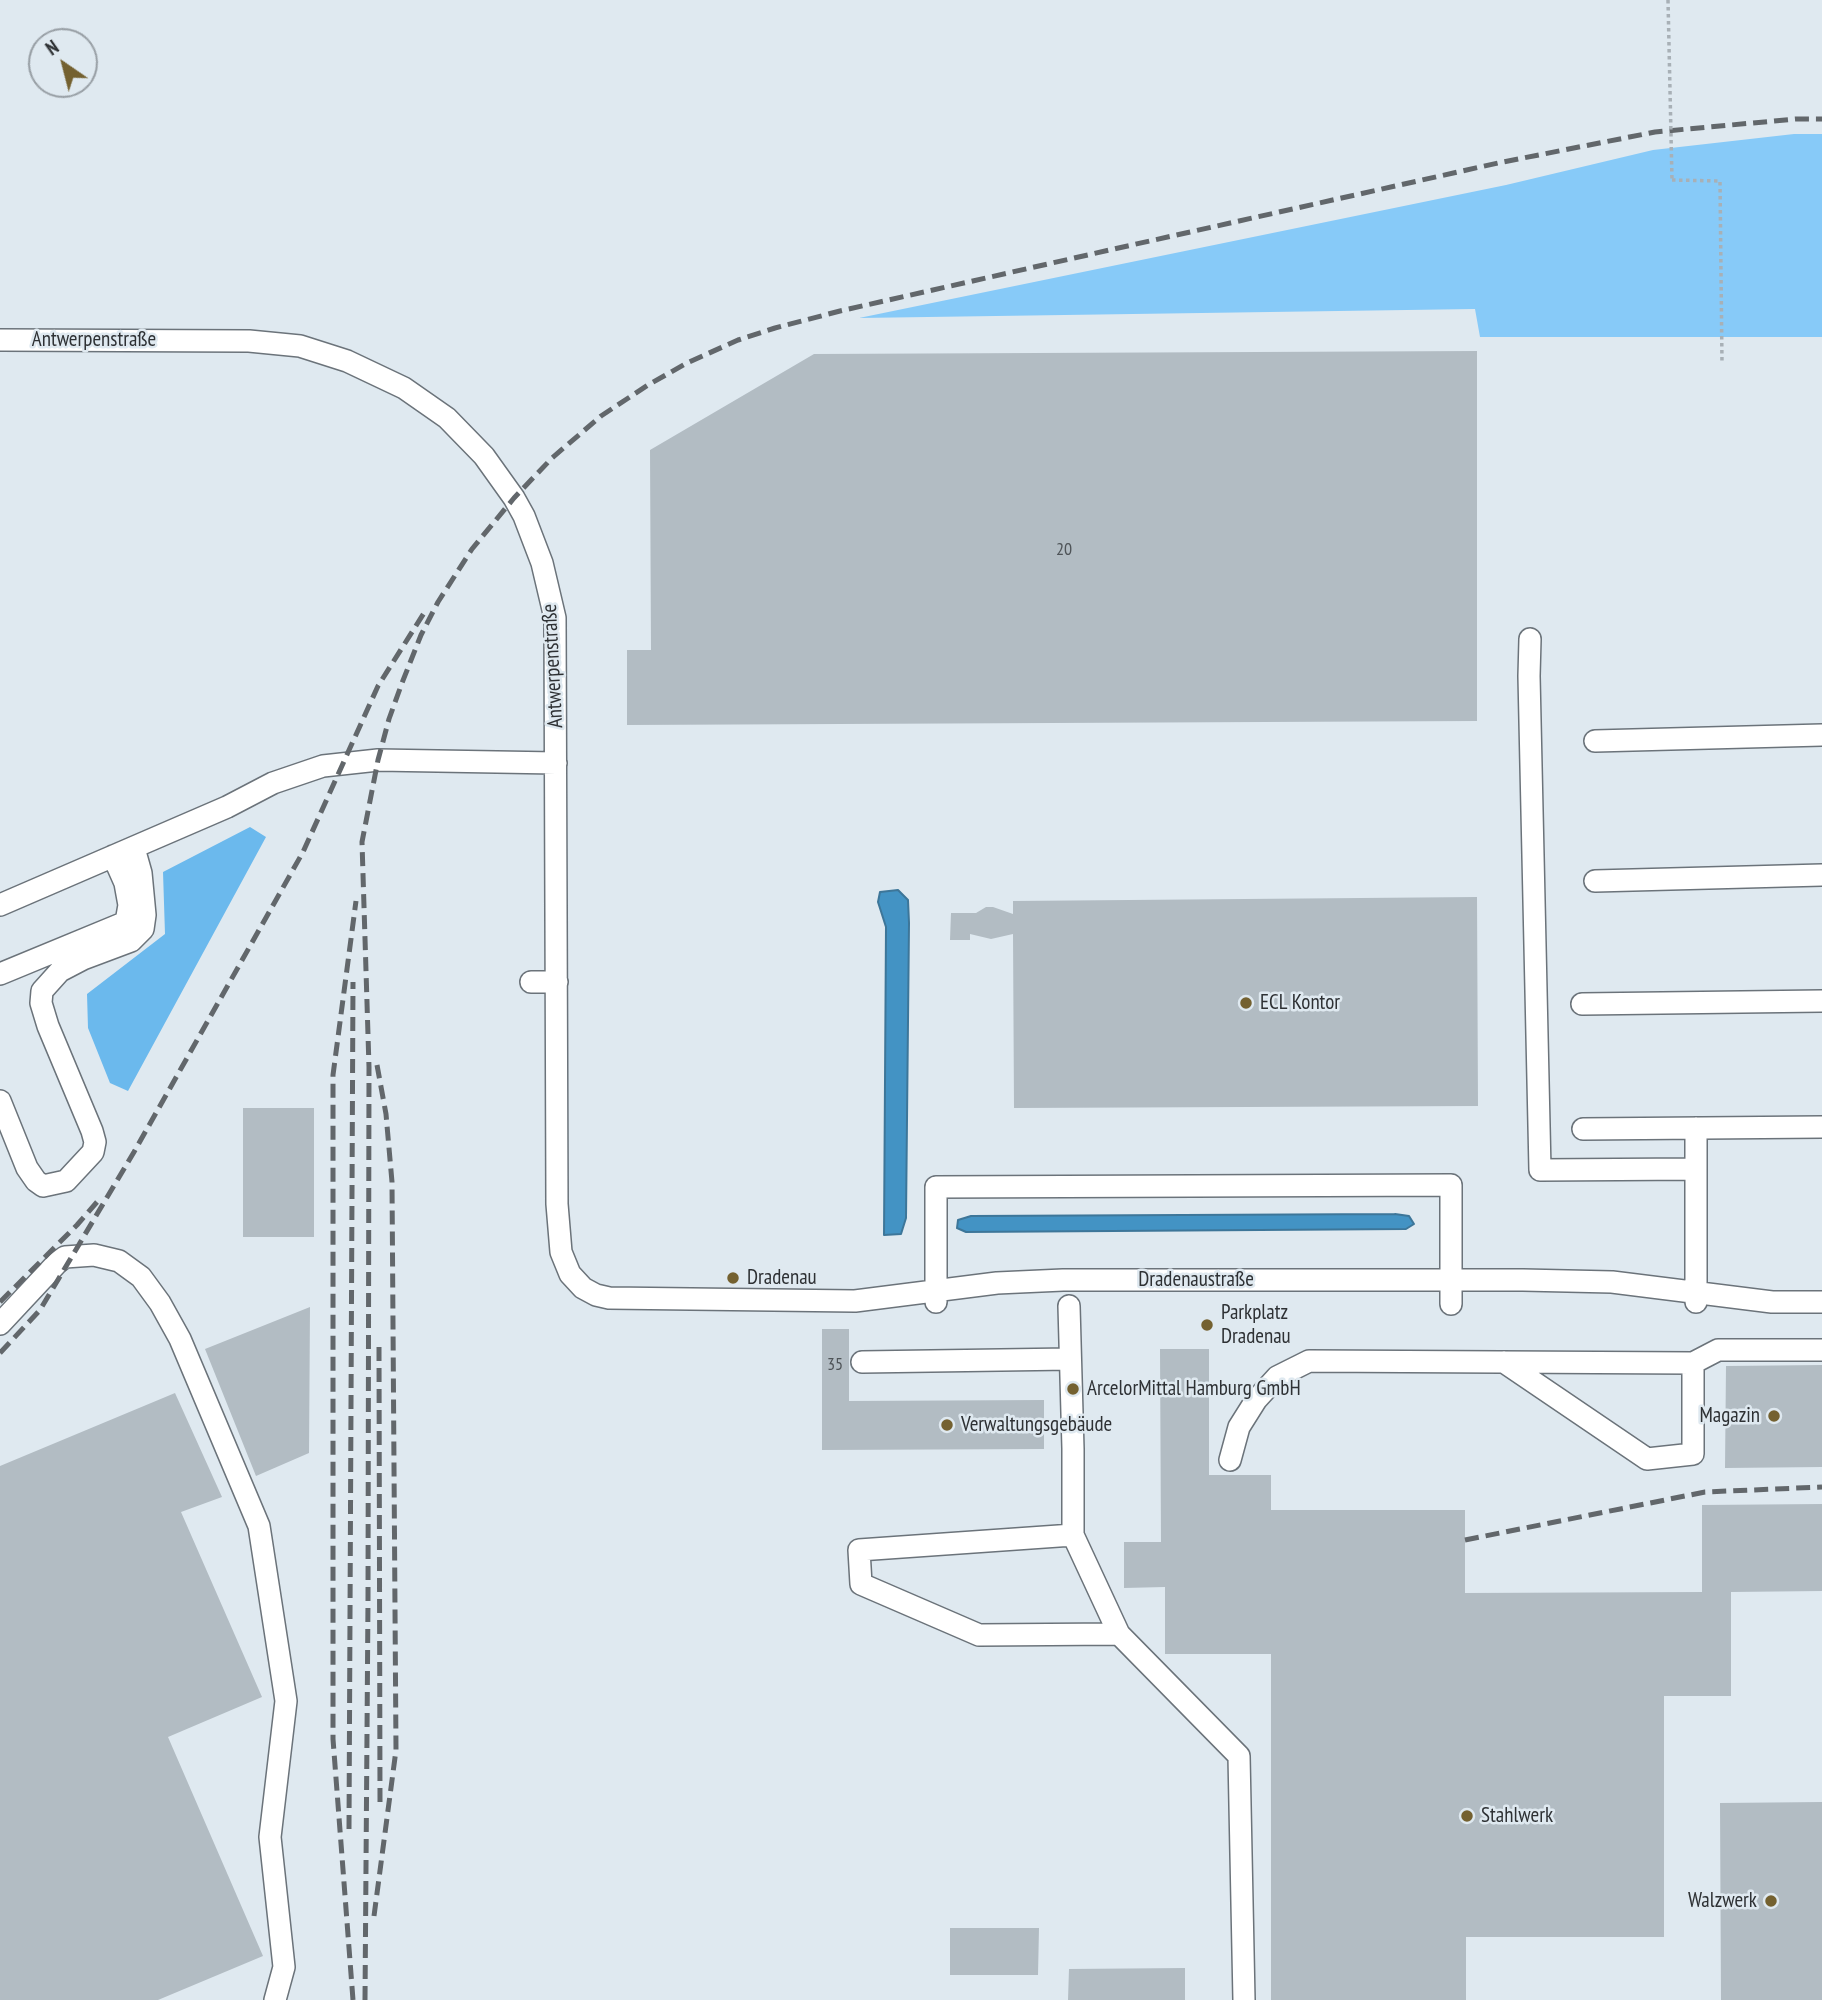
<!DOCTYPE html>
<html>
<head>
<meta charset="utf-8">
<style>
  body { margin:0 }
  #map { position:relative; width:1822px; height:2000px; overflow:hidden; background:#dfe9f0; font-family:"PT Sans Narrow",sans-serif }
  canvas { display:block }
  .north { position:absolute; left:28px; top:28px; width:70px; height:70px; box-sizing:border-box; background:#dfe9f0; border:2px solid #989fa5; border-radius:50%; rotate:325deg; font-size:19px; font-weight:700; line-height:28px; text-align:center; color:#2e3134 }
  .north::after { content:''; display:block; margin:auto; width:24px; height:32px; background:#746130; clip-path:polygon(50% 0,100% 100%,50% 72%,0 100%) }
</style>
</head>
<body>
<div id="map">
<canvas width="1822" height="2000"></canvas>
<div class="north">N</div>
</div>
<script>
const ctx = document.querySelector('canvas').getContext('2d');
ctx.lineJoin = 'round';
function fill(path, color) { ctx.fillStyle = color; ctx.fill(path, 'evenodd'); }
const poly = rows => new Path2D(rows.map(r => 'M' + r).join(''));
function stroke(path, color, width, dash) { ctx.strokeStyle = color; ctx.lineWidth = width; ctx.lineCap = dash ? 'butt' : 'round'; ctx.setLineDash(dash || []); ctx.stroke(path); }
function label(font, color, halo, rows, align = 'center') {
  ctx.font = font + ' "PT Sans Narrow",sans-serif'; ctx.lineWidth = 5; ctx.setLineDash([]); ctx.textBaseline = 'middle'; ctx.strokeStyle = halo; ctx.fillStyle = color; for (const [text, x, y, turn = 0] of rows) {
    ctx.save(); ctx.translate(x, y); ctx.rotate((+turn || 0) * Math.PI / 180); ctx.textAlign = isNaN(turn) ? turn : align; if (halo) ctx.strokeText(text, 0, 0); ctx.fillText(text, 0, 0); ctx.restore();
  }
}
const green = poly([
  [1794,134,1822,134,1822,337,1480,337,1475,309,859,318,1506,185,1653,150]
]);
const forest = poly([
  [250,827,266,837,128,1091,110,1083,88,1028,87,994,165,934,163,872]
]);
const water = poly([
  [898,890,908,900,909,923,906,1218,901,1234,884,1235,886,927,878,902,880,892,898,890],
  [1395,1214,1409,1216,1414,1224,1406,1229,966,1232,957,1228,958,1220,971,1216,1395,1214]
]);
const building = poly([
  [1477,351,1477,721,627,725,627,650,651,650,650,450,814,354],
  [1477,897,1478,1106,1014,1108,1013,934,991,939,970,934,970,940,950,940,951,913,976,913,986,907,993,907,1013,914,1013,901],
  [243,1108,314,1108,314,1237,243,1237],
  [310,1307,309,1453,256,1476,205,1349],
  [822,1329,849,1329,849,1401,1044,1400,1044,1449,822,1450],
  [1160,1349,1209,1349,1209,1475,1271,1475,1271,1510,1465,1510,1465,1593,1702,1592,1702,1505,1822,1504,1822,1591,1731,1592,1731,1696,1664,1696,1664,1937,1466,1937,1466,2000,1271,2000,1271,1654,1165,1654,1165,1587,1124,1588,1124,1542,1161,1542],
  [1822,1365,1822,1467,1725,1468,1726,1366],
  [175,1393,222,1497,181,1512,262,1697,168,1737,263,1956,158,2000,0,2000,0,1466],
  [1822,1802,1822,2000,1721,2000,1720,1803],
  [950,1928,1039,1928,1038,1975,950,1975],
  [1185,1968,1185,2000,1068,2000,1069,1969]
]);
const path = poly([
  [1672,180,1720,181,1722,363]
]);
const minor = poly([
  [0,340,249,341,300,346,347,361,404,388,447,418,484,456,514,498,524,516,542,563,555,618,557,1204,561,1252,570,1274,583,1288,596,1295,609,1298,855,1301,997,1283,1063,1280,1523,1280,1612,1282,1772,1302,1822,1302],
  [1530,639,1529,676,1540,1170,1696,1169],
  [1595,741,1822,735],
  [1595,881,1822,875],
  [0,905,227,807,273,783,323,766,378,760,556,763],
  [0,974,126,922,129,905,125,883,113,856],
  [531,982,557,982],
  [1582,1004,1822,1001],
  [0,1101,27,1168,36,1181,43,1186,66,1181,93,1152,95,1142,92,1131,48,1026,41,1003,42,991,60,971,83,959,131,941,143,929,145,915,141,873,134,848],
  [1696,1128,1696,1302],
  [1583,1129,1822,1127],
  [936,1302,936,1187,1451,1185,1451,1304],
  [1069,1306,1073,1449,1073,1535,1119,1634,1239,1756,1244,2000],
  [0,1324,57,1263,65,1257,94,1255,119,1261,141,1277,160,1303,180,1339,259,1526,286,1701,270,1837,284,1967,275,2000],
  [862,1362,1070,1359],
  [1504,1362,1647,1459,1693,1454,1693,1363],
  [1230,1460,1239,1427,1256,1400,1277,1377,1309,1361,1693,1363,1718,1350,1822,1350],
  [1073,1535,859,1550,861,1584,979,1635,1119,1634]
]);
const rail = poly([
  [0,1302,77,1225,97,1202],
  [379,1347,380,1802],
  [0,1353,40,1310,134,1152,303,852,378,686,424,613],
  [1465,1540,1705,1492,1822,1487],
  [349,1829,353,982],
  [374,1916,396,1750,392,1182,386,1114,377,1065],
  [353,2000,333,1739,333,1075,356,901],
  [365,2000,368,1600,369,1067,362,842,378,760,389,719,402,683,421,635,438,602,472,549,514,498,552,458,601,416,648,385,687,363,738,340,775,328,840,311,1114,249,1498,163,1655,132,1796,119,1822,119]
]);
const pathBridge = poly([
  [1668,0,1672,180]
]);
const markers = [
  [1246,1003,7,"#746130"],
  [733,1278,7,"#746130"],
  [1207,1325,7,"#746130"],
  [1073,1389,7,"#746130"],
  [1774,1416,7,"#746130"],
  [947,1425,7,"#746130"],
  [1467,1816,7,"#746130"],
  [1771,1901,7,"#746130"]
];
const numberNames = [
  ["20",1064,550],
  ["35",835,1365]
];
const streetNames = [
  ["Antwerpenstraße",94,340],
  ["Antwerpenstraße",553,666,-93],
  ["Dradenaustraße",1196,1280]
];
const poiNames = [
  ["ECL Kontor",1260,1003],
  ["Dradenau",747,1278],
  ["Parkplatz",1221,1313],
  ["Dradenau",1221,1337],
  ["ArcelorMittal Hamburg GmbH",1087,1389],
  ["Magazin",1760,1416,"right"],
  ["Verwaltungsgebäude",961,1425],
  ["Stahlwerk",1481,1816],
  ["Walzwerk",1757,1901,"right"]
];
fill(green, '#87caf8');
fill(forest, '#6bb9ed');
fill(water, '#4393c4');
stroke(water, '#3d7699', 2);
fill(building, '#b2bcc3');
stroke(minor, '#6b737a', 24);
stroke(path, '#a8b0b6', 3.5, [3.5, 3.5]);
stroke(minor, '#fff', 21);
stroke(rail, '#62676b', 5, [14, 7]);
stroke(pathBridge, '#a8b0b6', 3.5, [3.5, 3.5]);
for (const [x, y, r, color] of markers) { const dot = new Path2D(); dot.arc(x, y, r, 0, 2 * Math.PI); ctx.fillStyle = color; ctx.fill(dot); stroke(dot, '#dfe9f0', 2.5); }
label('18px', '#4f5458', null, numberNames);
label('21px', '#2e3134', '#dfe9f0', streetNames);
label('21px', '#2e3134', '#dfe9f0', poiNames, 'left');
</script>
</body>
</html>
